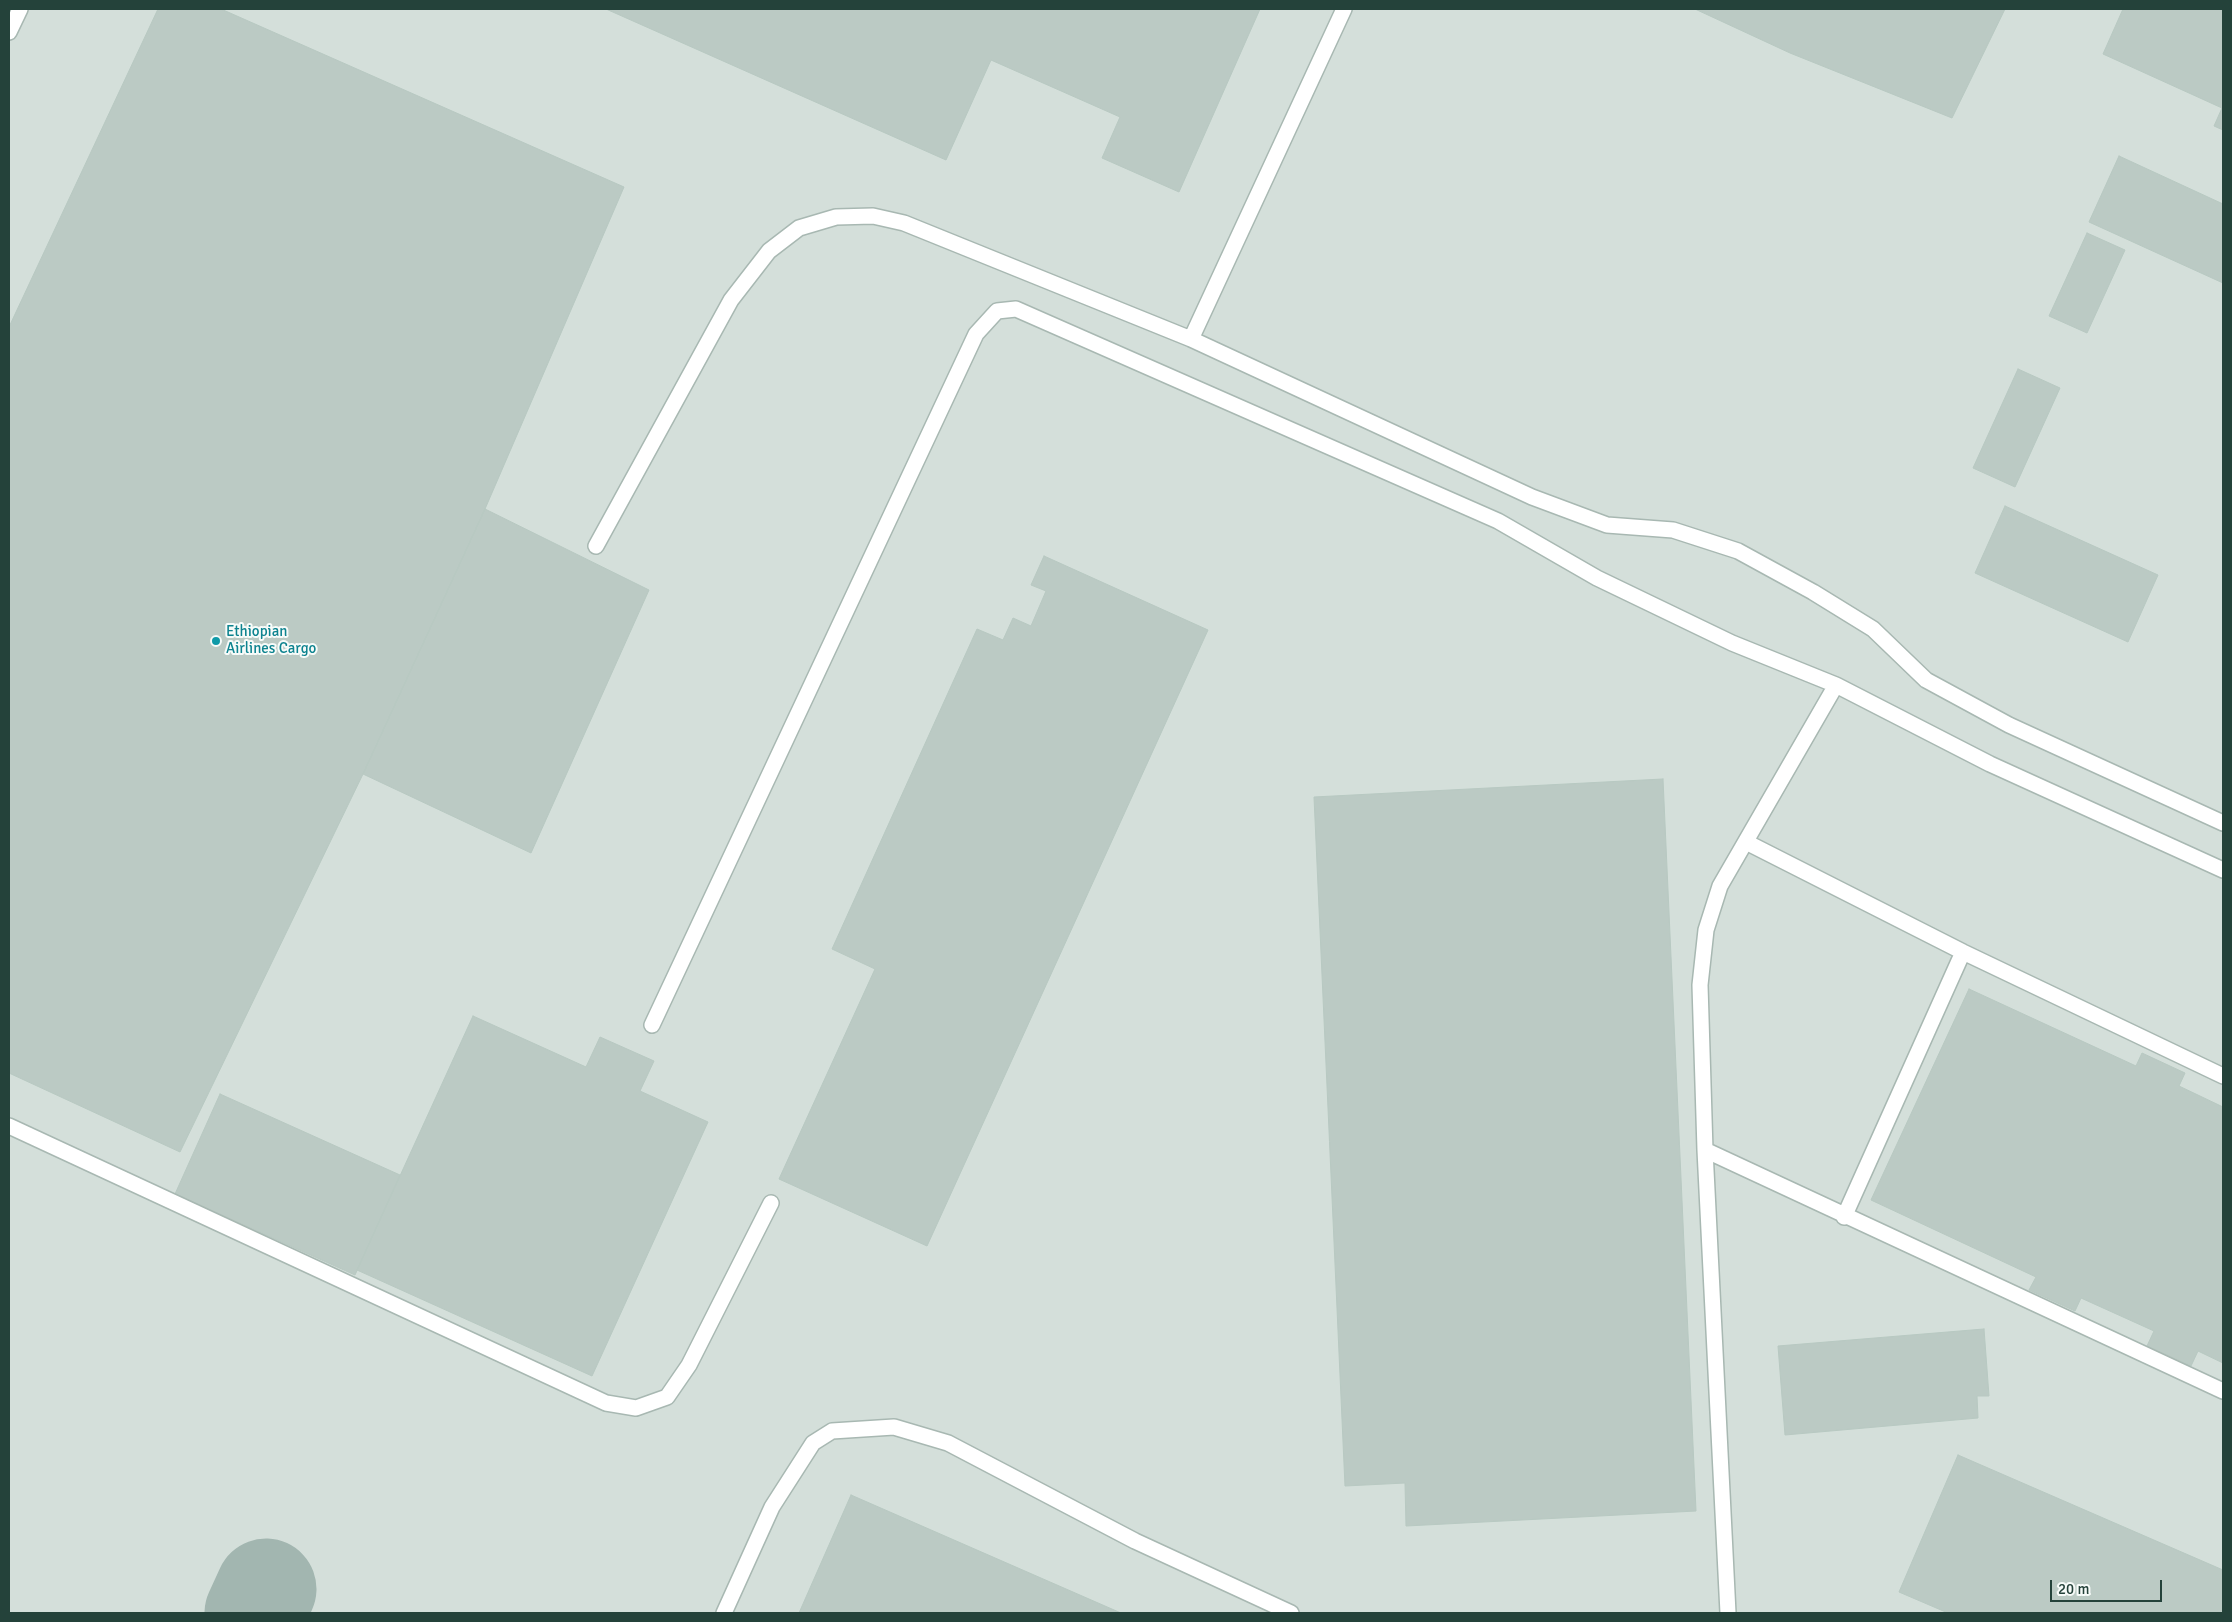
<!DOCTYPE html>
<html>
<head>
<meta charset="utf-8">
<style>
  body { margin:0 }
  #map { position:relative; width:2232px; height:1622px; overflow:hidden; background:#e6efeb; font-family:Signika,sans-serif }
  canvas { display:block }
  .frame { position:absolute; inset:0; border:10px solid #24423a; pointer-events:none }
  .scale { position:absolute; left:2050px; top:1580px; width:112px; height:22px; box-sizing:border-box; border:2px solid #24423a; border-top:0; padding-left:6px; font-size:15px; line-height:18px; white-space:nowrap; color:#24423a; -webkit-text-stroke:4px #f7fbf9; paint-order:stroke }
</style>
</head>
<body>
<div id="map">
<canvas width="2232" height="1622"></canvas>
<div class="frame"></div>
<div class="scale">20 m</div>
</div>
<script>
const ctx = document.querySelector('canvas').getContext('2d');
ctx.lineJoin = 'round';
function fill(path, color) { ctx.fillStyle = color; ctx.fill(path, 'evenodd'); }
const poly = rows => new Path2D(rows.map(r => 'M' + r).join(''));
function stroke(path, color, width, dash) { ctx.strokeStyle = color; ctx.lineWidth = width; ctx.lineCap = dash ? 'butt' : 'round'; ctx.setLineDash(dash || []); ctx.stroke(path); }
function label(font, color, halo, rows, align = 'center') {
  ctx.font = font + ' Signika,sans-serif'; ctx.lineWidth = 4; ctx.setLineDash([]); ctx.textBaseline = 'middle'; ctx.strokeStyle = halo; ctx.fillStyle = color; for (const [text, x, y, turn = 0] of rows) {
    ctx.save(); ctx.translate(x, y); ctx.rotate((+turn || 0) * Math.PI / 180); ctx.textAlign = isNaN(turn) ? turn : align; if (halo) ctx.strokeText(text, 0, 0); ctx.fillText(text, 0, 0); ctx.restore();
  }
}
const built = poly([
  [9,9,2223,9,2223,1613,9,1613]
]);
const taxiway = poly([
  [255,1613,266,1589]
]);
const building = poly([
  [158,9,221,9,624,187,485,509,363,774,180,1152,9,1073,9,327,158,9],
  [606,9,1260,9,1179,192,1102,158,1120,117,991,60,946,160,606,9],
  [1695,9,2005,9,1952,118,1790,53,1695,9],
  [2123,9,2223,9,2223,130,2214,126,2222,108,2103,54,2123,9],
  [2119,156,2223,204,2223,283,2089,222,2119,156],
  [2087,233,2125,250,2087,333,2049,316,2087,233],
  [2018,369,2060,388,2015,487,1973,468,2018,369],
  [2005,506,2158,575,2128,642,1975,573,2005,506],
  [485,509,649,590,531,853,363,774,485,509],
  [1044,556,1208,630,927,1246,779,1179,875,969,832,949,977,629,1003,640,1013,618,1031,626,1046,591,1031,585,1044,556],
  [1663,779,1696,1511,1406,1526,1405,1483,1345,1486,1314,797,1663,779],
  [1969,989,2136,1066,2142,1053,2185,1073,2179,1086,2223,1107,2223,1363,2198,1351,2191,1366,2147,1346,2154,1331,2081,1298,2075,1311,2029,1290,2036,1277,1871,1200,1969,989],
  [473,1016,586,1067,600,1037,654,1061,640,1091,708,1122,592,1376,357,1270,473,1016],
  [220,1094,400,1175,355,1275,175,1194,220,1094],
  [1984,1329,1989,1396,1977,1396,1978,1418,1785,1435,1778,1346,1984,1329],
  [1958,1455,2223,1570,2223,1613,1948,1613,1899,1592,1958,1455],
  [851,1495,1121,1613,799,1613,851,1495]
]);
const minor = poly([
  [9,32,20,9],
  [1191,339,1344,9],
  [596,546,731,300,769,251,799,228,836,217,873,216,904,223,1191,339,1532,497,1607,525,1673,530,1738,551,1813,592,1873,629,1926,680,2009,725,2223,823],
  [1746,842,1963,952,2223,1076],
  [652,1025,976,334,997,311,1016,309,1498,521,1597,578,1732,643,1836,685,1990,764,2223,870],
  [9,1126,606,1403,636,1408,667,1397,689,1365,771,1203],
  [1705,1150,2223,1391],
  [1844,1217,1963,952],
  [724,1613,772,1507,813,1443,832,1431,894,1427,948,1443,1135,1541,1291,1613],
  [1728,1613,1705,1150,1700,985,1706,930,1720,886,1836,685]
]);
const markers = [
  [216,641,5,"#0f9aa8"]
];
const cultureNames = [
  ["Ethiopian",226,632],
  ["Airlines Cargo",226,649]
];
fill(built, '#d4dfda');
stroke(taxiway, '#a2b6b0', 101);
fill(building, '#bbcac4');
stroke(building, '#b8c9c2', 1);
stroke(minor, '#a8b8b2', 18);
stroke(minor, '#fff', 15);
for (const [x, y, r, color] of markers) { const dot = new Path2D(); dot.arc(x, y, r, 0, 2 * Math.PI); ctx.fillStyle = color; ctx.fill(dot); stroke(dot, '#f7fbf9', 2); }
label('15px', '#0d838f', '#f7fbf9', cultureNames, 'left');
</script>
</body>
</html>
